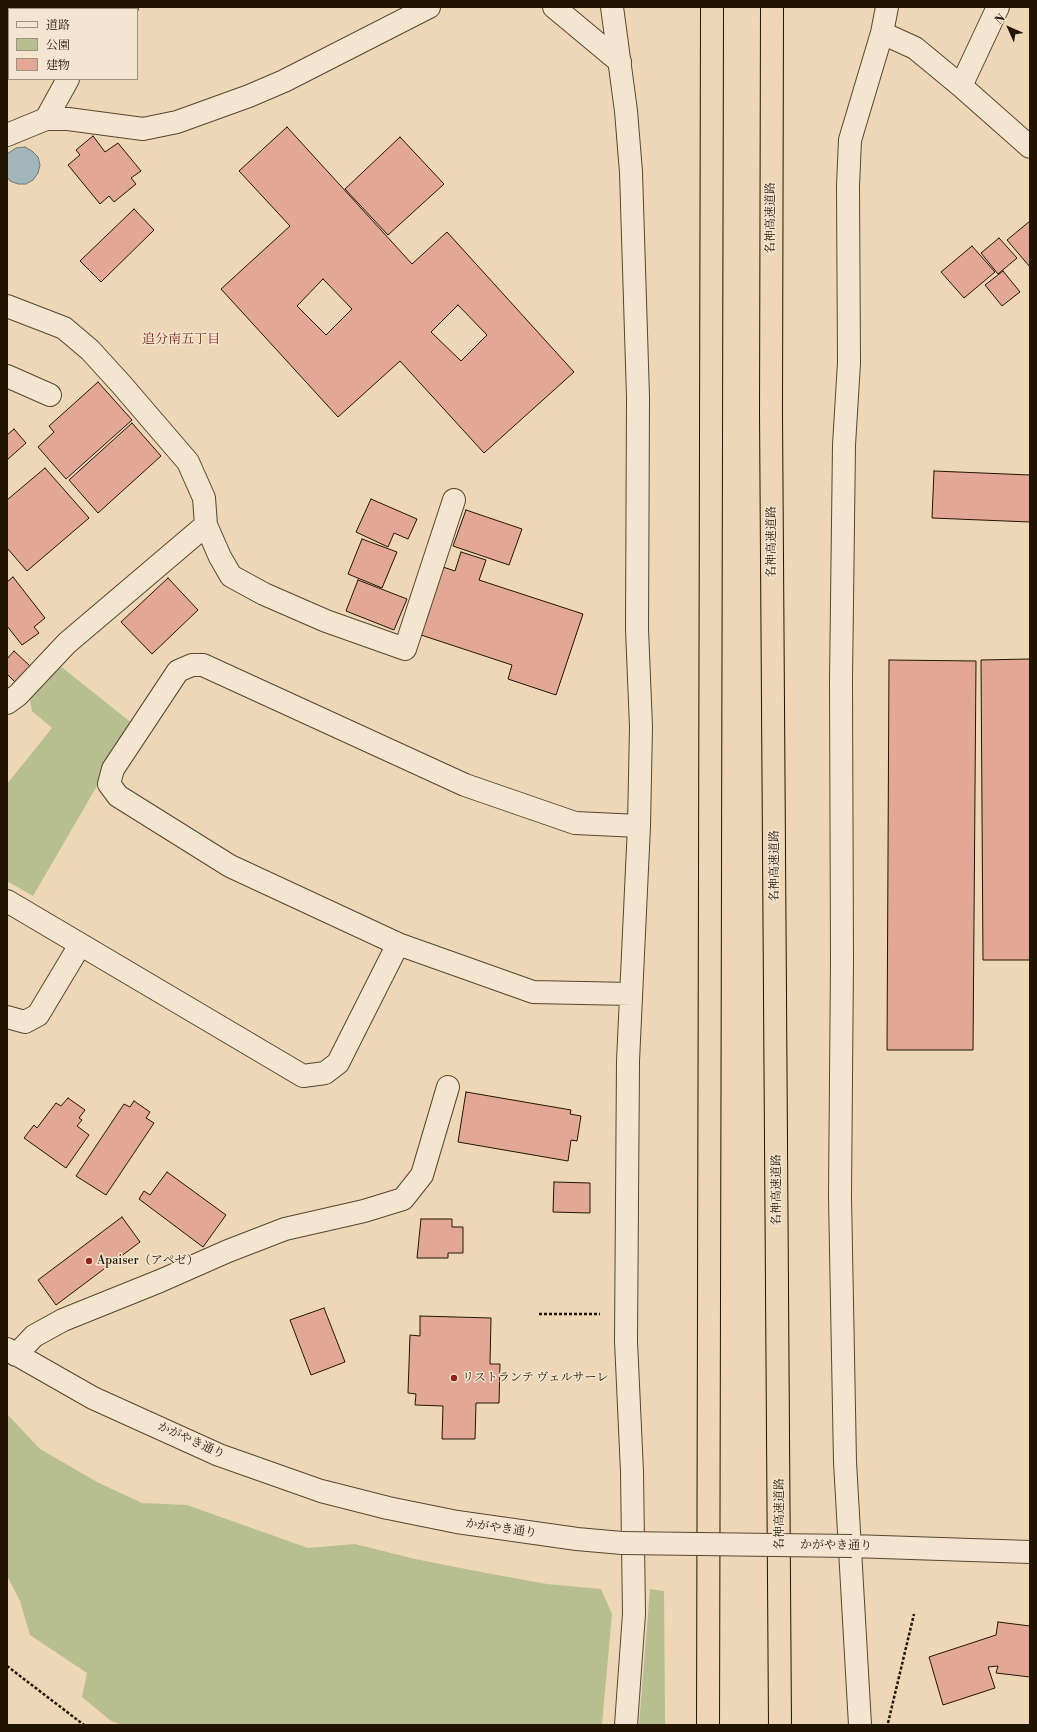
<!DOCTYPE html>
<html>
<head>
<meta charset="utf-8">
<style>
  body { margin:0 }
  #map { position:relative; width:1037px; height:1732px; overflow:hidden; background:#edd7b6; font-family:"Libre Bodoni","Noto Serif JP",serif }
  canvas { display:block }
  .frame { position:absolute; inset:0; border:8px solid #221502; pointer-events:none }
  .legend { position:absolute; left:8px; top:8px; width:130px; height:72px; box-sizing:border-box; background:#f3e5d0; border:1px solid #9f927e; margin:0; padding:5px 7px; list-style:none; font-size:12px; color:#221502 }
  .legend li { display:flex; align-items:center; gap:8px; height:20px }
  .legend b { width:20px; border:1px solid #9f927e }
  .north { position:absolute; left:989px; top:8px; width:40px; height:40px; -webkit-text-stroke:3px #f3e5d0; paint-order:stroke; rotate:315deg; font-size:11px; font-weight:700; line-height:16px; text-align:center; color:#221502 }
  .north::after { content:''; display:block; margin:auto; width:14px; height:18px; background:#221502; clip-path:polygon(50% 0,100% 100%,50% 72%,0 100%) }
</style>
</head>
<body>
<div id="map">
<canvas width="1037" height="1732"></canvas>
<div class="frame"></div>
<ul class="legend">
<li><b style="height:5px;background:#f3e5d0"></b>道路</li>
<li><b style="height:11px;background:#b7be8f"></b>公園</li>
<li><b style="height:11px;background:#e2a795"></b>建物</li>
</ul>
<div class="north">N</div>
</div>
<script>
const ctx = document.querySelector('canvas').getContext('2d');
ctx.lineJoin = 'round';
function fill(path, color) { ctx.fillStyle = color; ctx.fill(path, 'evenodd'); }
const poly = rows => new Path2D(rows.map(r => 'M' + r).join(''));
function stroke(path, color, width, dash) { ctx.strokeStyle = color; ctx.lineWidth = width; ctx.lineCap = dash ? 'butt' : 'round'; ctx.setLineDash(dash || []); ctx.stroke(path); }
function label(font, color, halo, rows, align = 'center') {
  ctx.font = font + ' "Libre Bodoni","Noto Serif JP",serif'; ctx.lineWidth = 3; ctx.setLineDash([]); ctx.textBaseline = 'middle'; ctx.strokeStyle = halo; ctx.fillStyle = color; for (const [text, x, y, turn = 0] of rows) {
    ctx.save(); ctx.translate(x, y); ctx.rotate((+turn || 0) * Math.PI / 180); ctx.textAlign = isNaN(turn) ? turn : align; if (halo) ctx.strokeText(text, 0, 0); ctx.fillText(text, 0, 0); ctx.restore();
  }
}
const green = poly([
  [59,665,133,724,33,896,7,881,7,784,52,728,32,711,29,695],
  [9,1416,40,1449,97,1482,142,1503,187,1505,308,1548,355,1544,415,1559,486,1573,547,1584,601,1589,612,1614,602,1725,122,1725,111,1721,82,1697,87,1673,30,1635,20,1601,7,1576,7,1417],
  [650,1589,664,1591,665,1725,639,1725]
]);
const water = poly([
  [25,147,32,151,38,157,40,165,38,173,33,180,26,184,18,184,10,181,7,177,7,154,16,148,25,147]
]);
const building = poly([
  [287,127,412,264,447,232,574,372,484,453,400,361,338,417,221,289,290,226,239,171,287,127],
  [323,279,352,309,326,335,297,306,323,279],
  [458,305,487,335,461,361,431,332,458,305],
  [93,136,105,152,118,143,141,171,131,178,136,184,114,202,109,196,100,204,68,165,80,155,76,150,93,136],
  [400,137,444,184,388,235,345,189,400,137],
  [134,209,154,230,101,282,80,261,134,209],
  [1030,221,1030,267,1007,240,1030,221],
  [999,238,1017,258,998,274,981,253,999,238],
  [972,246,995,272,964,298,941,272,972,246],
  [1003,271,1020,292,1002,306,985,285,1003,271],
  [98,382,132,420,66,479,38,447,54,432,49,426,98,382],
  [132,423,161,456,98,513,69,480,132,423],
  [14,429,26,443,7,460,7,435,14,429],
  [45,468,89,518,27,571,7,548,7,500,45,468],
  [934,471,1030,475,1030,522,932,518,934,471],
  [371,499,417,519,408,539,394,533,388,547,356,532,371,499],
  [466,510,522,529,509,565,453,546,466,510],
  [362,539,397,552,382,588,348,574,362,539],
  [461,552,486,560,479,580,583,614,556,695,508,679,512,665,418,634,440,566,455,571,461,552],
  [13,577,45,618,34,627,39,633,22,645,7,626,7,582,13,577],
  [168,578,198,610,152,654,121,622,168,578],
  [358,580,407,599,394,630,346,611,358,580],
  [14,651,30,666,15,682,7,674,7,659,14,651],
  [1030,659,1030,960,983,960,981,660,1030,659],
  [889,660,976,661,973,1050,887,1050,889,660],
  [466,1092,571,1110,570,1114,581,1116,577,1141,571,1140,568,1161,458,1142,466,1092],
  [68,1098,85,1110,79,1118,82,1120,77,1126,89,1135,66,1168,24,1138,34,1125,37,1128,56,1103,61,1106,68,1098],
  [134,1101,150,1112,146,1118,154,1123,106,1195,76,1176,124,1104,130,1107,134,1101],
  [167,1172,226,1215,203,1247,139,1199,144,1191,150,1195,167,1172],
  [554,1182,590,1183,590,1213,553,1212,554,1182],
  [122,1217,140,1242,56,1305,38,1280,122,1217],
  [421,1219,452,1219,452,1227,463,1227,463,1253,448,1253,448,1258,417,1258,421,1219],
  [324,1308,345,1362,311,1375,290,1320,324,1308],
  [420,1316,491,1318,490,1364,500,1364,499,1403,476,1403,475,1439,442,1439,443,1406,415,1405,416,1394,408,1393,410,1335,420,1336,420,1316],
  [998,1622,1030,1626,1030,1677,996,1673,998,1666,988,1667,995,1688,943,1705,929,1657,996,1635,998,1622]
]);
const path = poly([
  [539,1314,600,1314],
  [7,1666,84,1725],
  [888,1723,914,1614]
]);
const minor = poly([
  [554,7,620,62],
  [612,7,626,111,631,172,638,397,637,629,641,727,639,826,628,1061,626,1341,632,1472,634,1614,626,1725],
  [126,9,127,7],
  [882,33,915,48,961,86,1030,147],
  [961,86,998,7],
  [46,119,68,79],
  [7,135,46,119,68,119,143,129,177,122,249,96,284,81,429,7],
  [7,306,64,328,90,350,121,384,188,462,204,498,206,525,220,557,231,576,264,594,326,621,405,649,454,500],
  [7,376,50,395],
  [7,703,18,695,67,643,206,525],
  [7,901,303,1076,325,1073,338,1063,398,944],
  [631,994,533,992,398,944,230,866,118,796,109,784,113,769,178,671,192,665,203,665,465,785,575,823,639,826],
  [7,1017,25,1022,38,1015,80,945],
  [7,1349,93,1398,219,1455,321,1491,388,1508,457,1522,577,1539,622,1543],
  [16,1355,34,1336,63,1320,160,1281,228,1251,285,1229,364,1211,403,1199,422,1175,448,1087],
  [852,1546,1030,1552],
  [860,1725,845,1462,840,1196,842,961,841,680,844,445,849,363,848,186,850,140,882,33,887,7]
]);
const highway = poly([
  [772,7,771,413,780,1725],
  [708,1725,712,7]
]);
const minorBridge = poly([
  [622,1543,852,1546]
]);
const markers = [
  [89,1261,4,"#8f2418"],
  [454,1378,4,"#8f2418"]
];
const streetNames = [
  ["名神高速道路",771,218,-90],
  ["名神高速道路",772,542,-90],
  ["名神高速道路",775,866,-90],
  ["名神高速道路",777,1190,-90],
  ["かがやき通り",191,1441,24],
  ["名神高速道路",780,1514,-90],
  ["かがやき通り",501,1529,8],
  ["かがやき通り",836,1546,1]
];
const poiNames = [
  ["Apaiser（アペゼ）",97,1261],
  ["リストランテ ヴェルサーレ",462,1378]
];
const neighbourhoodNames = [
  ["追分南五丁目",181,340]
];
fill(green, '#b7be8f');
fill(water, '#a0b6bb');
stroke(water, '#6e7671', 1);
fill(building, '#e2a795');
stroke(building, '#221502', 1);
stroke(minor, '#55462f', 24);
stroke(highway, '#221502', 24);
stroke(path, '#221502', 2.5, [3, 2]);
stroke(minor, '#f3e5d0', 22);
stroke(highway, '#edd7b6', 22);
stroke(minorBridge, '#55462f', 24, []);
stroke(minorBridge, '#f3e5d0', 22);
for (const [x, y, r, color] of markers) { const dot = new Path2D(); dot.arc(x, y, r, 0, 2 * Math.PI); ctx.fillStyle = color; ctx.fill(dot); stroke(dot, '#f3e5d0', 1.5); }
label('12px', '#221502', '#f3e5d0', streetNames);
label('12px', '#221502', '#f3e5d0', poiNames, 'left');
label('13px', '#7a1f14', '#f3e5d0', neighbourhoodNames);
</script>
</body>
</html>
